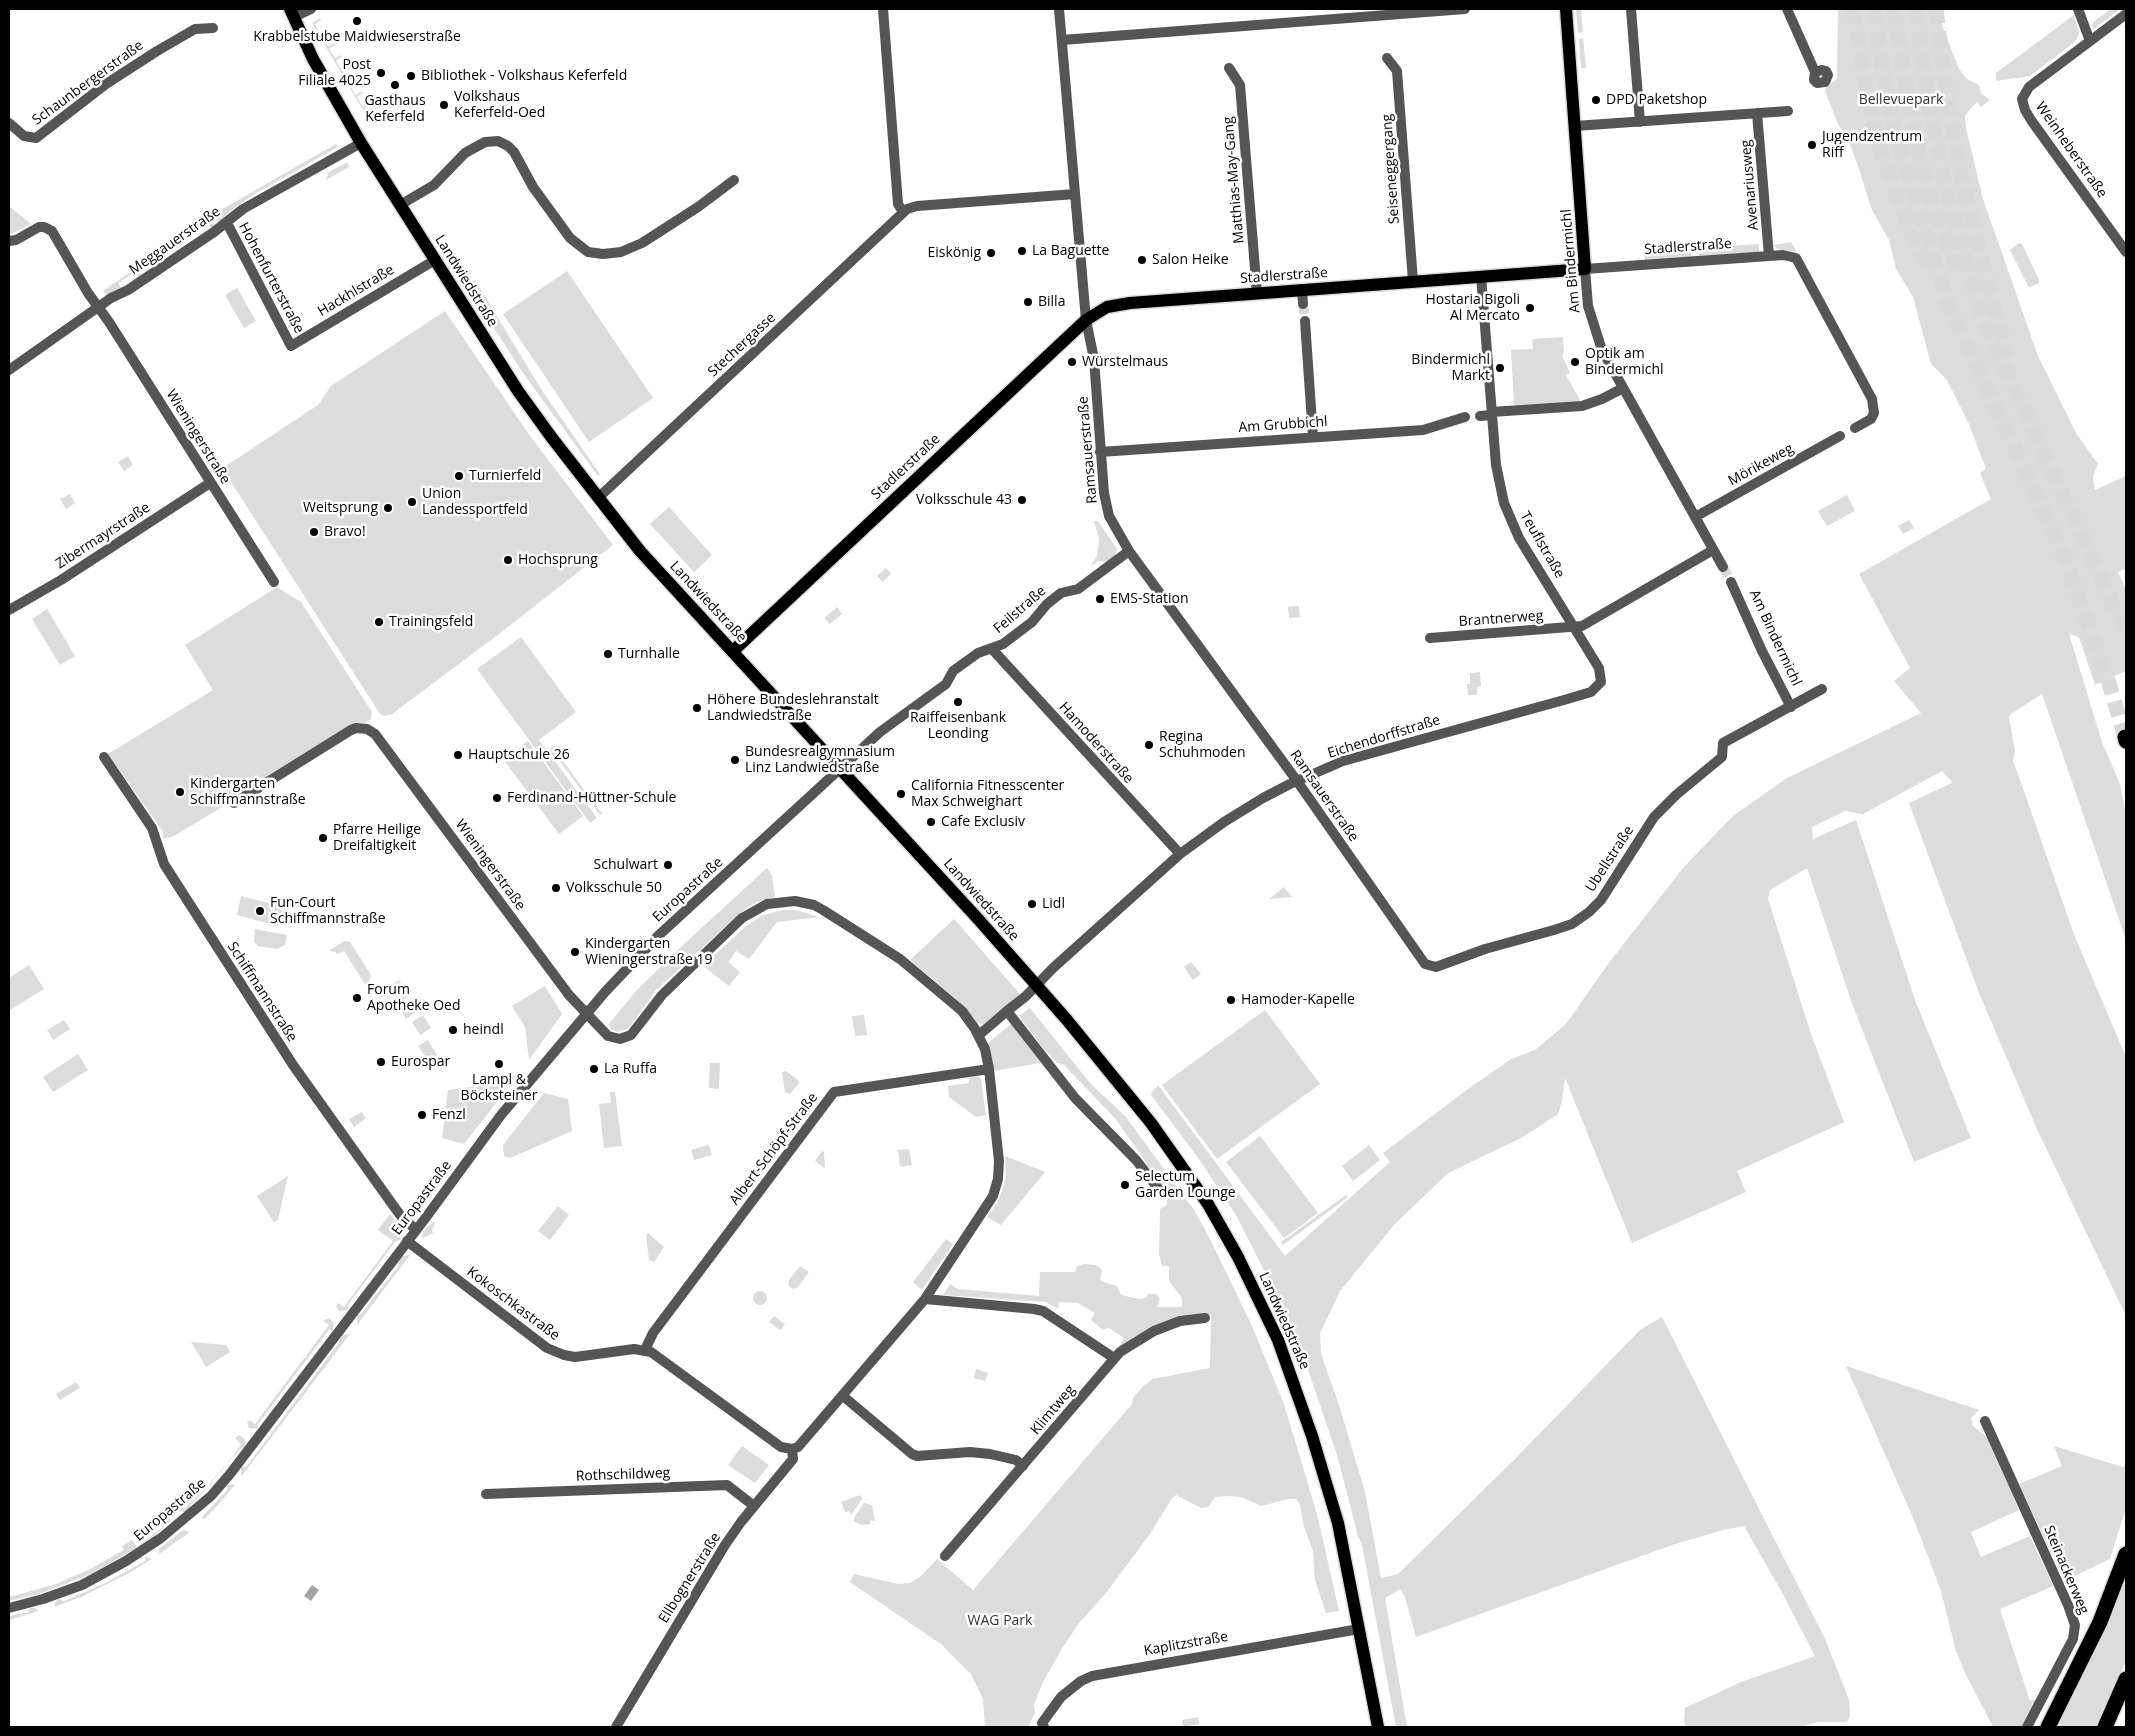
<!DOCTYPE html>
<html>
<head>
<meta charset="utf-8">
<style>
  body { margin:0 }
  #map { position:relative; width:2135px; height:1736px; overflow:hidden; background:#fff; font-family:"Open Sans",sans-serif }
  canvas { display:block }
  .frame { position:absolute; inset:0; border:10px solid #000; pointer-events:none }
</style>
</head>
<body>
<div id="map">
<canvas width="2135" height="1736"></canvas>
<div class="frame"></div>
</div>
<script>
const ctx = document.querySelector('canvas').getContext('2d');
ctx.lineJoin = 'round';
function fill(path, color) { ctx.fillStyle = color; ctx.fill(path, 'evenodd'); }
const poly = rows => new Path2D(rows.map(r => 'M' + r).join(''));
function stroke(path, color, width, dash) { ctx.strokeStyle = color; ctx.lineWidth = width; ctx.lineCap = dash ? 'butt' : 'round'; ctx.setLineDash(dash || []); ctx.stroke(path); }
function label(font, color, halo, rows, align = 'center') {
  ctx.font = font + ' "Open Sans",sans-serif'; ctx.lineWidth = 5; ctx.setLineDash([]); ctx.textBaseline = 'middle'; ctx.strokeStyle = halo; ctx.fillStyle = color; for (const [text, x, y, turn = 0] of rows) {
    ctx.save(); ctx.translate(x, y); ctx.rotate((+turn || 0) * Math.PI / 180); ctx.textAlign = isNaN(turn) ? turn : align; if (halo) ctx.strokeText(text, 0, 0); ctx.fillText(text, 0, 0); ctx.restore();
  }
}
const green = poly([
  [1576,9,1581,9,1583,32,1578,33],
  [1838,9,1942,9,1938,15,1959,69,1967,79,1979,85,1981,93,1990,100,1981,107,1977,102,1971,108,1965,116,1966,128,1983,199,2038,356,2076,433,2098,464,2093,477,2095,490,2126,476,2126,573,2124,569,2118,572,2126,590,2126,671,2095,685,2079,637,2069,634,2102,742,2120,784,2126,815,2126,940,2042,694,2011,714,2009,717,2015,751,2013,760,2075,937,2126,1057,2126,1316,2036,1127,1979,993,1909,803,1952,783,1951,780,1942,771,1863,814,1845,811,1812,827,1813,839,1856,820,1915,1000,1971,1138,1914,1162,1851,1001,1807,868,1770,890,1768,899,1811,1034,1844,1122,1737,1171,1746,1192,1632,1243,1565,1078,1562,1101,1558,1114,1523,1137,1448,1173,1394,1225,1340,1291,1320,1333,1321,1354,1339,1405,1365,1492,1381,1578,1398,1574,1517,1457,1641,1329,1662,1317,1826,1641,1849,1700,1850,1716,1847,1722,1818,1722,1800,1727,1686,1727,1684,1721,1685,1708,1741,1682,1815,1656,1784,1596,1744,1526,1723,1530,1675,1544,1416,1637,1405,1597,1400,1589,1385,1598,1407,1727,1396,1727,1362,1545,1358,1536,1337,1455,1305,1361,1275,1292,1237,1217,1199,1159,1151,1095,1152,1092,1158,1085,1285,1256,1390,1162,1383,1153,1464,1092,1511,1059,1535,1050,1566,1024,1608,964,1683,868,1733,816,1787,778,1921,713,1894,681,1910,668,1859,574,1991,499,1980,473,1986,469,1969,424,1947,380,1931,364,1913,297,1896,269,1889,240,1872,210,1858,166,1849,142,1837,122,1825,91,1827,86,1837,79],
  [2111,9,2120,9,2094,29,2092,27,2093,22],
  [2074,15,2079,33,2076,41,2030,76,1996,81,1996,73],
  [320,18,321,20,315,24,320,34,327,30,328,32,322,36,328,46,334,43,335,45,329,49,335,58,341,55,342,57,336,61,342,71,348,67,350,69,343,73,349,83,355,79,356,81,350,85,356,95,362,91,363,93,357,97,363,107,369,103,370,105,363,110,312,23],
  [1583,38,1586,68,1581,68,1579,39],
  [336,144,338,147,258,192,237,206,219,222,212,215],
  [347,162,349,167,326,180,329,172],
  [9,206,31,224,9,235],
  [209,217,215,225,212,228,205,224,138,269,143,277,140,279,135,272,118,283,122,289,106,295,103,291],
  [1791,242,1797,252,1777,249,1774,245],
  [2019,243,2022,244,2039,280,2039,283,2030,287,2028,286,2010,250],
  [1759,244,1759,252,1699,256,1698,248],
  [1691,248,1691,257,1645,260,1644,252],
  [567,271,653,398,589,442,503,314],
  [475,280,541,389,600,474,598,476,523,373,466,285],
  [237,288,256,321,244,328,225,295],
  [445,311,530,436,613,545,495,637,392,714,384,716,380,714,224,471,226,466,318,405,331,386],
  [1563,337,1564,353,1562,355,1570,373,1566,375,1581,402,1514,405,1511,350,1533,349,1532,339],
  [128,456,133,465,124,471,118,462],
  [70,494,75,503,66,509,60,499],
  [1847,495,1855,511,1827,526,1818,511],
  [669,507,712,555,694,572,650,524],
  [1909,520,1914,528,1903,534,1898,526],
  [1094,521,1098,521,1117,549,1115,556,1108,562,1098,561,1090,567,1097,556,1098,549,1099,539],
  [886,568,891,574,883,582,877,576],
  [277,587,301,602,372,712,371,719,365,723,355,723,295,763,174,836,164,839,162,835,164,833,108,754,213,690,185,645],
  [1299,606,1300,617,1289,618,1288,607],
  [837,607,842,614,830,624,824,618],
  [47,609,75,656,60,665,32,619],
  [521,637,576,712,539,740,597,818,590,823,477,669],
  [1480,672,1481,686,1477,687,1477,695,1468,695,1467,684,1470,684,1470,673],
  [528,741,583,816,559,834,503,759],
  [556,745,563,755,560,757,602,814,600,815,558,759,556,760,549,750],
  [767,868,772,875,775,897,757,902,745,909,656,990,629,1028,617,1032,612,1030,608,1025,636,991,683,945],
  [1284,887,1292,897,1269,899],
  [241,896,283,907,278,926,237,915],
  [782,910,796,910,819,917,777,922,749,959,736,951,728,962,740,972,729,986,703,966,746,926,761,916],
  [954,919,1020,994,984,1024,977,1023,955,998,910,960],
  [255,929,287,935,285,945,277,949,258,946,254,942],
  [344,941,350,942,371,975,367,987,344,951,337,954,335,952,329,951],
  [1191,962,1201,974,1193,980,1184,967],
  [29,965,44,989,10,1010,9,978],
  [399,980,409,996,399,1002,389,986],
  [545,986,562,1014,529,1060,525,1027,512,1006],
  [409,1003,415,1013,406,1019,400,1009],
  [1030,1008,1090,1083,1125,1116,1194,1210,1207,1233,1252,1326,1284,1404,1317,1514,1339,1611,1326,1613,1315,1580,1313,1551,1304,1527,1300,1505,1296,1499,1288,1499,1262,1506,1241,1497,1227,1496,1215,1497,1208,1507,1201,1508,1176,1495,1172,1498,1150,1534,1106,1593,1079,1623,1061,1650,1042,1684,1034,1705,1035,1713,1028,1727,985,1727,983,1699,971,1674,942,1645,850,1582,854,1574,898,1584,910,1583,920,1577,937,1559,973,1590,1132,1404,1133,1398,1142,1387,1153,1379,1210,1368,1211,1315,1198,1315,1116,1351,1124,1338,1109,1328,1103,1330,1091,1320,1095,1313,1078,1303,1059,1302,1058,1309,1046,1302,943,1295,950,1284,958,1289,1039,1296,1040,1272,1075,1272,1077,1266,1084,1264,1096,1265,1102,1270,1100,1279,1103,1282,1117,1286,1121,1295,1139,1299,1146,1298,1148,1294,1156,1294,1160,1299,1157,1307,1182,1307,1182,1298,1169,1281,1169,1266,1162,1266,1159,1254,1160,1209,1166,1205,1168,1197,1139,1152,1114,1117,1063,1064,1057,1063,1043,1048,1019,1016],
  [1265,1010,1320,1084,1217,1159,1162,1085],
  [423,1015,431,1028,420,1035,412,1022],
  [864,1015,867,1035,855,1036,852,1016],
  [64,1020,70,1029,53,1040,47,1030],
  [1011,1024,1041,1063,993,1071,988,1043],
  [428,1040,437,1055,428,1061,418,1046],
  [78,1054,88,1070,53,1092,43,1077],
  [710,1063,720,1063,719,1089,709,1088],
  [786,1071,798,1080,799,1083,790,1094,785,1092,782,1072],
  [978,1076,981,1079,986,1115,976,1117,949,1097,948,1086,969,1083,969,1078],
  [502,1083,504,1093,464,1144,442,1138,448,1090],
  [610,1092,615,1092,622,1146,604,1148,599,1104,611,1103],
  [544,1093,568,1099,572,1131,510,1158,504,1156,503,1145],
  [362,1112,366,1118,354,1127,349,1119],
  '776 1133a6 6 0 1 1 12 0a6 6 0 1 1-12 0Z',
  [1260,1136,1318,1213,1284,1238,1226,1162],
  [709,1145,712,1155,694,1160,691,1150],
  [1369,1145,1380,1160,1353,1181,1342,1166],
  [909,1149,912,1165,900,1167,898,1150],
  [822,1151,824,1152,825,1169,815,1161],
  [1005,1156,1045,1172,1001,1225,987,1217,998,1201,1003,1188,1006,1177],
  [288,1176,278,1220,274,1222,257,1196],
  [1346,1195,1348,1197,1283,1245,1281,1242],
  [558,1206,569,1215,550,1240,538,1231],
  [390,1214,402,1232,400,1240,395,1242,348,1305,348,1310,339,1311,336,1306,338,1303,344,1307,393,1241,378,1230],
  [434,1221,435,1224,432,1230,433,1233,422,1239,423,1231],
  [648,1233,664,1247,654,1262,649,1260,646,1235],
  [946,1239,953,1244,922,1290,913,1282],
  [410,1255,357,1325,357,1315,361,1314,399,1265,399,1259,402,1256],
  [800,1266,809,1272,798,1287,793,1289,788,1285,789,1280],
  '753 1298a7 7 0 1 1 14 0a7 7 0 1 1-14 0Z',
  [774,1316,785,1324,780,1330,769,1322],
  [329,1318,334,1323,333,1330,329,1330,258,1424,257,1429,249,1428,247,1421,250,1420,255,1424,329,1325,323,1321],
  [350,1334,241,1477,241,1467,246,1467,338,1344,342,1335],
  [191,1342,226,1345,230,1352,206,1367],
  [1846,1366,1979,1410,1971,1418,1973,1426,1988,1438,2019,1510,1971,1532,1981,1557,2030,1536,2053,1586,2000,1609,2030,1701,2038,1699,2022,1727,1993,1727,1964,1671,1956,1651,1941,1591,1914,1520],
  [976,1369,988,1373,985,1381,974,1378],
  [76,1382,80,1388,60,1400,56,1394],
  [239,1435,245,1439,245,1447,241,1448,206,1489,190,1506,189,1511,184,1512,178,1511,177,1507,178,1503,185,1508,204,1490,231,1459,241,1444,235,1438],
  [742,1446,769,1465,755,1483,728,1465],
  [2054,1446,2123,1467,2126,1464,2126,1508,2110,1559,2064,1581,2019,1484,2062,1466],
  [232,1484,235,1485,222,1500,205,1519,201,1518,227,1490,227,1486],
  [860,1495,862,1499,851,1515,849,1511,845,1512,841,1502],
  [864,1503,872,1505,875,1521,870,1520,870,1524,861,1525,854,1521,854,1518],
  [166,1515,171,1519,170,1522,153,1537,135,1549,93,1573,39,1594,9,1601,9,1597,56,1584,88,1570,124,1550,122,1546,132,1540,137,1547,168,1523,163,1517],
  [183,1530,190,1532,159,1554,159,1549],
  [145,1556,152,1559,129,1573,81,1597,54,1607,56,1601,59,1599,64,1601,103,1584,145,1561],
  [2126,1574,2126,1661,2102,1720,2099,1727,2056,1727,2074,1695,2117,1601],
  [30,1608,35,1608,39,1611,9,1620,9,1616,28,1612],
  [1198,1717,1199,1724,1183,1727,1182,1720]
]);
const water = poly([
  [312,1585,319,1590,311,1601,304,1596]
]);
const minorTunnel = poly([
  [1303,304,1305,321],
  [1723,567,1731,582]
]);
const highwayTunnel = poly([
  [1853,9,1866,88,1881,152,1911,234,1930,268],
  [1874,9,1886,92,1895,131,1946,298,2065,558,2109,683,2125,737],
  [1894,9,1906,89,1921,163,1936,213,1957,269],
  [1916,9,1927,94,1947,192,1979,307,1992,340,2126,632],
  [1936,9,1948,103,1964,189,2007,357]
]);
const minor = poly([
  [883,9,898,204,903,212],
  [1059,9,1086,320,1094,359,1104,493,1109,516,1129,551,1297,781,1425,964,1436,967,1485,949,1554,930,1572,924,1589,912,1601,900,1654,817,1676,795,1722,757,1723,743,1822,689],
  [1631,9,1640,122],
  [1787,9,1815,72,1814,80,1817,83,1825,82,1828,75,1826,71,1822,70,1815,72],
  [2078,9,2090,41],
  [2126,14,2029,87,2022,99,2025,110,2031,120,2126,252],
  [294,17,311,9],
  [1062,40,1465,9],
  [1387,58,1397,71,1413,281],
  [1229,68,1240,85,1257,293],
  [1757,113,1769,256],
  [9,123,24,136,36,138,106,84,157,51,195,29,213,28],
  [1575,126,1788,111],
  [400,205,434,185,465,153,485,142,498,141,508,146,514,152,533,187,570,238,588,252,603,254,621,252,642,243,698,207,734,180],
  [227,223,291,346,435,260],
  [9,241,16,240,39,227,44,227,52,231,88,293,109,322,274,582],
  [1302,289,1303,304],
  [1305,321,1313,437],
  [9,370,111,298,128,290,214,232,243,209,361,143],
  [1491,412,1582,406,1602,399,1623,388],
  [1480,416,1492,415],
  [1100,452,1423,430,1465,417],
  [598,498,907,209,917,206,1075,194],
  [1695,517,1840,436],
  [1723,567,1602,350,1588,306,1585,269,1783,255,1796,258,1872,399,1874,413,1871,419,1855,428],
  [1731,582,1762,651,1791,707],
  [9,610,61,580,210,483],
  [1430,638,1582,626,1713,550],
  [992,649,1180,854],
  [104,757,152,828,164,864,293,1065,395,1208,404,1220,416,1229],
  [234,803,351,730,356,728,367,729,375,734,569,995,608,1036,620,1039,631,1035,662,995,742,918,767,904,795,901,814,905,823,910,900,959,962,1011,975,1029,985,1049,989,1069,999,1161,998,1179,993,1196,925,1299,798,1447,792,1449,781,1447,651,1352,634,1349,575,1357,564,1355,547,1348,407,1241],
  [979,1035,1007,1011],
  [1160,1191,1136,1160,1075,1098,1007,1011,1026,996,1053,968,1180,854,1224,822,1263,798,1290,784,1343,761,1564,700,1591,692,1601,682,1599,668,1519,538,1504,503,1496,465,1481,276],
  [925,1299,1034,1309,1043,1311,1114,1358],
  [645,1350,653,1333,834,1092,989,1069],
  [843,1396,912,1454,917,1456,970,1452,990,1454,1016,1460,1023,1466],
  [1985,1421,2068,1605,2075,1625,2073,1639,2027,1727],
  [486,1494,727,1485,754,1506],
  [945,1556,1120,1352,1154,1331,1180,1321,1205,1318],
  [9,1608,43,1599,82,1585,126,1561,161,1538,211,1496,230,1474,427,1216,501,1115,605,992,659,935,880,732,946,684,953,671,978,653,1003,644,1032,622,1047,604,1061,593,1078,589,1129,551],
  [616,1727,725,1545,741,1522,793,1459,792,1449],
  [1044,1727,1042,1723,1061,1697,1081,1681,1092,1676,1359,1629]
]);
const major = poly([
  [290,9,313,59,361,143,518,391,552,438,640,551,979,920,1067,1020,1151,1123,1208,1204,1238,1257,1278,1340,1312,1436,1338,1523,1378,1727],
  [733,651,1086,320,1107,307,1130,303,1585,269,1566,9]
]);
const highway = poly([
  [2125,737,2126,741],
  [2048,1727,2100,1622,2126,1554],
  [2105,1727,2126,1679]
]);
const markers = [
  [357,21,5,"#000"],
  [381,73,5,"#000"],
  [411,76,5,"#000"],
  [395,85,5,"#000"],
  [1596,100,5,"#000"],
  [444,105,5,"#000"],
  [1812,145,5,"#000"],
  [1022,251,5,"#000"],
  [991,253,5,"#000"],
  [1142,260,5,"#000"],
  [1028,302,5,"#000"],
  [1530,308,5,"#000"],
  [1072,362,5,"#000"],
  [1575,362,5,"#000"],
  [1500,368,5,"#000"],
  [459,476,5,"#000"],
  [1022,500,5,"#000"],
  [412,502,5,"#000"],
  [388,508,5,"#000"],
  [314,532,5,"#000"],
  [508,560,5,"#000"],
  [1100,599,5,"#000"],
  [379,622,5,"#000"],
  [608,654,5,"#000"],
  [958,702,5,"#000"],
  [697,708,5,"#000"],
  [1149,745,5,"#000"],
  [458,755,5,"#000"],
  [735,760,5,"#000"],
  [180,792,5,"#000"],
  [901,794,5,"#000"],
  [497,798,5,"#000"],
  [931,822,5,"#000"],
  [323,838,5,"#000"],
  [668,865,5,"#000"],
  [556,888,5,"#000"],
  [1032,904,5,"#000"],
  [260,911,5,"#000"],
  [575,952,5,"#000"],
  [357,998,5,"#000"],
  [1231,1000,5,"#000"],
  [453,1030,5,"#000"],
  [381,1062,5,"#000"],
  [499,1064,5,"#000"],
  [594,1069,5,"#000"],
  [422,1115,5,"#000"],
  [1125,1185,5,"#000"]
];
const poiNames = [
  ["Krabbelstube Maidwieserstraße",357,37,"center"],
  ["Post",371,65,"right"],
  ["Filiale 4025",371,81,"right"],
  ["Bibliothek - Volkshaus Keferfeld",421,76],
  ["Volkshaus",454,97],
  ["Keferfeld-Oed",454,113],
  ["DPD Paketshop",1606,100],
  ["Gasthaus",395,101,"center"],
  ["Keferfeld",395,117,"center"],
  ["Jugendzentrum",1822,137],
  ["Riff",1822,153],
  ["La Baguette",1032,251],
  ["Eiskönig",981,253,"right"],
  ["Salon Heike",1152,260],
  ["Hostaria Bigoli",1520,300,"right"],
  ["Al Mercato",1520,316,"right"],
  ["Billa",1038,302],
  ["Optik am",1585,354],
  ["Bindermichl",1585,370],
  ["Bindermichl",1490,360,"right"],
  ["Markt",1490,376,"right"],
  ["Würstelmaus",1082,362],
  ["Turnierfeld",469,476],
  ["Union",422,494],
  ["Landessportfeld",422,510],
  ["Volksschule 43",1012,500,"right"],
  ["Weitsprung",378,508,"right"],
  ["Bravo!",324,532],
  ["Hochsprung",518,560],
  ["EMS-Station",1110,599],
  ["Trainingsfeld",389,622],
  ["Turnhalle",618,654],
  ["Höhere Bundeslehranstalt",707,700],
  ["Landwiedstraße",707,716],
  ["Raiffeisenbank",958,718,"center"],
  ["Leonding",958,734,"center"],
  ["Regina",1159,737],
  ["Schuhmoden",1159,753],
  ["Bundesrealgymnasium",745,752],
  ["Linz Landwiedstraße",745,768],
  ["Hauptschule 26",468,755],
  ["Kindergarten",190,784],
  ["Schiffmannstraße",190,800],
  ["California Fitnesscenter",911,786],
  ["Max Schweighart",911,802],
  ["Ferdinand-Hüttner-Schule",507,798],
  ["Cafe Exclusiv",941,822],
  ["Pfarre Heilige",333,830],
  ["Dreifaltigkeit",333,846],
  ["Schulwart",658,865,"right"],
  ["Volksschule 50",566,888],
  ["Fun-Court",270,903],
  ["Schiffmannstraße",270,919],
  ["Lidl",1042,904],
  ["Kindergarten",585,944],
  ["Wieningerstraße 19",585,960],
  ["Forum",367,990],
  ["Apotheke Oed",367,1006],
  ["Hamoder-Kapelle",1241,1000],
  ["heindl",463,1030],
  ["Eurospar",391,1062],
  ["La Ruffa",604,1069],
  ["Lampl &",499,1080,"center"],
  ["Böcksteiner",499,1096,"center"],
  ["Fenzl",432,1115],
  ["Selectum",1135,1177],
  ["Garden Lounge",1135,1193]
];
const streetNames = [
  ["Schaunbergerstraße",88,83,-36],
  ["Weinheberstraße",2071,150,55],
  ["Seiseneggergang",1391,169,-94],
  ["Matthias-May-Gang",1234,180,-95],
  ["Avenariusweg",1750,185,-95],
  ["Meggauerstraße",175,241,-35],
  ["Stadlerstraße",1688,247,-4],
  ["Am Bindermichl",1571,261,-95],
  ["Stadlerstraße",1284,276,-4],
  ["Hohenfurterstraße",271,278,62],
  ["Landwiedstraße",466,281,58],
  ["Hackhlstraße",356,291,-31],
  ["Stechergasse",742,345,-43],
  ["Am Grubbichl",1283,425,-4],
  ["Wieningerstraße",198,437,58],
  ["Ramsauerstraße",1088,450,-95],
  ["Mörikeweg",1761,465,-29],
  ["Stadlerstraße",906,467,-43],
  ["Zibermayrstraße",103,536,-33],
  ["Teuflstraße",1542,545,60],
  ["Landwiedstraße",708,602,47],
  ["Feilstraße",1020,610,-41],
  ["Brantnerweg",1501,619,-4],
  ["Am Bindermichl",1775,638,65],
  ["Eichendorffstraße",1384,737,-17],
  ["Hamoderstraße",1096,743,48],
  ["Ramsauerstraße",1324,796,55],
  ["Ubellstraße",1610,859,-57],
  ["Wieningerstraße",490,865,54],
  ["Europastraße",688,890,-42],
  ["Landwiedstraße",981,900,48],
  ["Schiffmannstraße",262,992,57],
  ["Albert-Schöpf-Straße",774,1149,-53],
  ["Europastraße",422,1198,-53],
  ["Kokoschkastraße",513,1304,37],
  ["Landwiedstraße",1284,1321,66],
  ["Klimtweg",1053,1410,-50],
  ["Rothschildweg",623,1475,-2],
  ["Europastraße",170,1510,-40],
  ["Steinackerweg",2066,1570,67],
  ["Ellbognerstraße",690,1578,-58],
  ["Kaplitzstraße",1186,1644,-10]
];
const parkNames = [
  ["Bellevuepark",1901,100],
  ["WAG Park",1000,1621]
];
fill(green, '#dcdcdc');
fill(water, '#a3a3a3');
stroke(minorTunnel, '#d9d9d9', 10, [10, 5]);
stroke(highwayTunnel, '#d9d9d9', 15, [15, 8]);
stroke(major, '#dbdbdb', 15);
stroke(highway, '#dbdbdb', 18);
stroke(minor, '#555', 10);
stroke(major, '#000', 12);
stroke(highway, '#000', 15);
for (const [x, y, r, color] of markers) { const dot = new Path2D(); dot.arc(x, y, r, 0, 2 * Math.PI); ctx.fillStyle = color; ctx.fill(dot); stroke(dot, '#fff', 2); }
label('14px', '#000', '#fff', poiNames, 'left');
label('14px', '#000', '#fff', streetNames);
label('14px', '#333', '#fff', parkNames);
</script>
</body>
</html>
